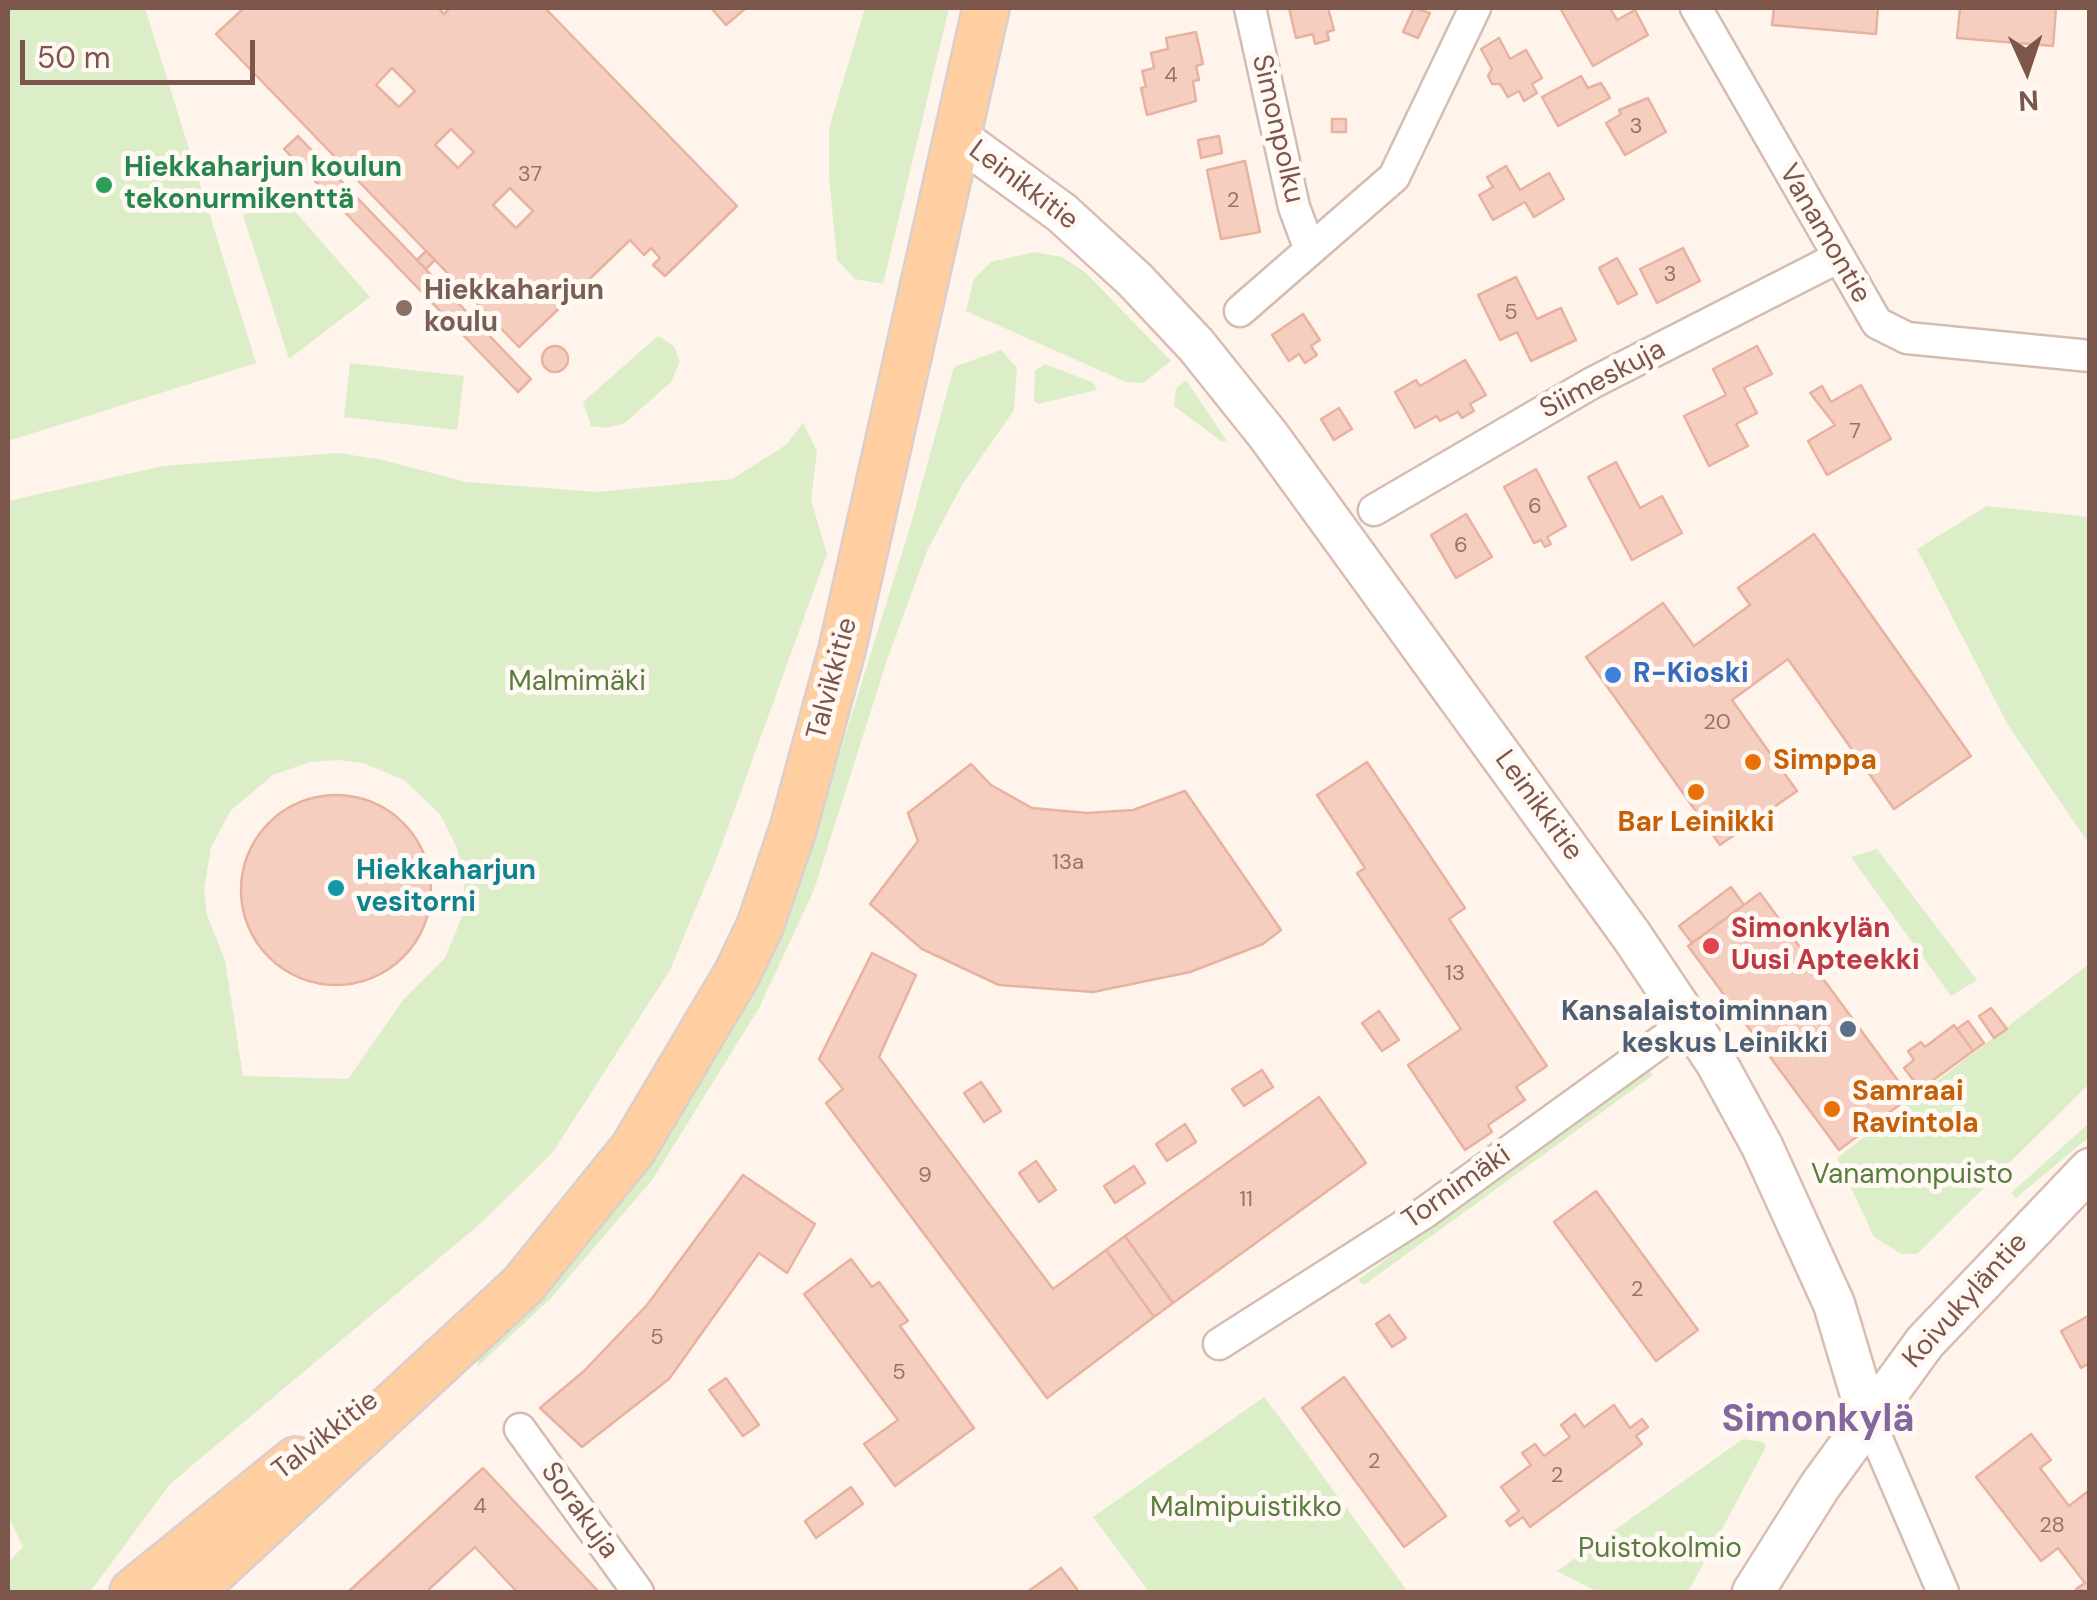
<!DOCTYPE html>
<html>
<head>
<meta charset="utf-8">
<style>
  body { margin:0 }
  #map { position:relative; width:2097px; height:1600px; overflow:hidden; background:#fef4eb; font-family:"DM Sans",sans-serif }
  canvas { display:block }
  .frame { position:absolute; inset:0; border:10px solid #7c554b; pointer-events:none }
  .north { position:absolute; left:1977px; top:20px; width:100px; height:100px; -webkit-text-stroke:8px #fff8f3; paint-order:stroke; rotate:177deg; font-size:28px; font-weight:700; line-height:40px; text-align:center; color:#7c554b }
  .north::after { content:''; display:block; margin:auto; width:35px; height:45px; background:#7c554b; clip-path:polygon(50% 0,100% 100%,50% 72%,0 100%) }
  .scale { position:absolute; left:20px; top:40px; width:235px; height:45px; box-sizing:border-box; border:5px solid #7c554b; border-top:0; padding-left:12px; font-size:30px; line-height:35px; white-space:nowrap; color:#7c554b; -webkit-text-stroke:8px #fff8f3; paint-order:stroke }
</style>
</head>
<body>
<div id="map">
<canvas width="2097" height="1600"></canvas>
<div class="frame"></div>
<div class="north">N</div>
<div class="scale">50 m</div>
</div>
<script>
const ctx = document.querySelector('canvas').getContext('2d');
ctx.lineJoin = 'round';
function fill(path, color) { ctx.fillStyle = color; ctx.fill(path, 'evenodd'); }
const poly = rows => new Path2D(rows.map(r => 'M' + r).join(''));
function stroke(path, color, width, dash) { ctx.strokeStyle = color; ctx.lineWidth = width; ctx.lineCap = dash ? 'butt' : 'round'; ctx.setLineDash(dash || []); ctx.stroke(path); }
function label(font, color, halo, rows, align = 'center') {
  ctx.font = font + ' "DM Sans",sans-serif'; ctx.lineWidth = 10; ctx.setLineDash([]); ctx.textBaseline = 'middle'; ctx.strokeStyle = halo; ctx.fillStyle = color; for (const [text, x, y, turn = 0] of rows) {
    ctx.save(); ctx.translate(x, y); ctx.rotate((+turn || 0) * Math.PI / 180); ctx.textAlign = isNaN(turn) ? turn : align; if (halo) ctx.strokeText(text, 0, 0); ctx.fillText(text, 0, 0); ctx.restore();
  }
}
const green = poly([
  [8,8,145,8,256,363,8,441],
  [865,8,949,8,883,284,855,279,837,260,829,176,829,128],
  [285,200,370,297,289,359,243,215],
  [1034,252,1062,257,1085,272,1171,361,1143,383,1126,382,966,311,974,279,991,262],
  [658,336,674,346,680,361,671,382,625,423,606,428,591,426,583,402],
  [1001,350,1017,368,1014,410,962,485,927,551,887,660,814,890,759,1008,653,1179,550,1299,477,1367,479,1343,615,1208,713,1060,747,1000,799,885,910,527,954,367],
  [350,363,464,376,457,430,344,417],
  [1045,364,1094,383,1097,390,1038,404,1034,401,1035,371],
  [1186,380,1227,441,1221,441,1174,406,1176,389],
  [803,423,817,451,811,500,827,554,718,855,670,970,553,1152,481,1223,170,1484,90,1592,8,1592,8,1562,23,1547,8,1516,8,501,163,466,338,453,383,460,466,482,598,492,732,479,786,445],
  [338,760,363,763,404,780,440,814,457,848,464,886,461,919,445,958,403,1000,348,1079,243,1076,225,960,207,915,204,890,211,847,231,810,273,775,310,762],
  [1987,506,2089,517,2089,844,2008,725,1917,549],
  [1877,849,1977,980,1951,996,1851,857],
  [2089,964,2089,1084,1917,1254,1901,1254,1874,1237,1837,1158],
  [1649,1071,1653,1075,1364,1285,1358,1280,1619,1086],
  [2089,1123,2089,1137,2016,1198,2011,1193],
  [1264,1397,1284,1423,1408,1592,1149,1592,1093,1517],
  [1743,1439,1764,1442,1766,1447,1688,1592,1598,1592,1557,1571]
]);
const building = poly([
  [244,8,438,8,444,14,450,8,545,8,737,206,665,276,653,265,660,258,651,248,644,255,630,240,519,347,216,34,244,8],
  [392,68,415,91,399,107,376,85,392,68],
  [451,129,474,152,458,168,435,145,451,129],
  [510,188,533,211,516,228,493,205,510,188],
  [711,8,746,8,726,25,711,8],
  [1289,8,1328,8,1334,30,1327,32,1329,40,1315,44,1313,34,1296,38,1289,8],
  [1414,8,1430,13,1418,38,1403,32,1414,8],
  [1560,8,1610,8,1617,20,1635,10,1648,35,1593,66,1560,8],
  [1774,8,1878,8,1876,34,1772,25,1774,8],
  [1960,8,2056,8,2053,46,1957,38,1960,8],
  [1196,32,1203,64,1196,66,1199,80,1193,81,1196,101,1147,115,1141,88,1146,87,1142,71,1154,68,1151,53,1168,49,1166,38,1196,32],
  [1499,38,1510,59,1526,50,1542,78,1532,84,1537,93,1524,101,1519,91,1508,97,1500,84,1492,84,1488,76,1492,69,1481,49,1499,38],
  [1581,76,1588,88,1601,83,1610,98,1558,126,1542,97,1581,76],
  [1648,98,1666,132,1625,155,1606,123,1621,114,1619,110,1648,98],
  [1332,119,1346,119,1346,132,1332,132,1332,119],
  [298,136,531,379,518,392,284,149,298,136],
  [1219,136,1222,153,1201,158,1198,140,1219,136],
  [1245,161,1260,232,1221,239,1207,170,1245,161],
  [1506,166,1520,190,1549,173,1564,199,1534,217,1525,202,1493,220,1479,195,1493,187,1487,177,1506,166],
  [1683,248,1700,281,1657,303,1640,269,1683,248],
  [426,251,435,260,426,269,417,260,426,251],
  [1617,258,1637,294,1618,304,1599,268,1617,258],
  [1516,277,1537,319,1561,308,1576,340,1531,361,1517,332,1500,340,1478,295,1516,277],
  [485,311,494,321,485,330,475,320,485,311],
  [1303,314,1320,340,1311,346,1317,355,1305,363,1299,354,1289,361,1272,335,1303,314],
  '542 359a13 13 0 1 1 26 0a13 13 0 1 1-26 0Z',
  [1757,346,1772,374,1744,388,1757,413,1736,424,1748,446,1709,466,1684,416,1726,395,1713,369,1757,346],
  [1465,360,1486,395,1470,404,1474,411,1462,418,1458,412,1440,421,1437,416,1415,428,1395,392,1416,380,1420,386,1465,360],
  [1861,385,1891,439,1827,475,1808,441,1835,425,1810,393,1822,386,1831,402,1861,385],
  [1339,408,1352,429,1334,440,1321,419,1339,408],
  [1616,462,1640,508,1662,496,1682,533,1632,560,1588,477,1616,462],
  [1536,469,1566,526,1547,537,1551,544,1545,547,1541,540,1534,543,1504,487,1536,469],
  [1466,514,1492,557,1456,578,1431,535,1466,514],
  [1814,534,1971,756,1894,809,1788,659,1732,700,1797,791,1720,845,1586,657,1663,603,1694,646,1750,605,1738,588,1814,534],
  [1367,762,1465,908,1449,919,1547,1066,1516,1087,1525,1100,1488,1125,1492,1132,1465,1150,1408,1065,1461,1029,1357,873,1365,868,1317,795,1367,762],
  [971,764,991,785,1032,808,1087,813,1133,810,1185,791,1281,930,1263,944,1190,972,1093,992,999,985,922,949,870,904,918,841,908,813,971,764],
  '241 890a95 95 0 1 1 190 0a95 95 0 1 1-190 0Z',
  [1731,887,1744,905,1692,943,1679,926,1731,887],
  [1760,893,1910,1097,1839,1150,1688,946,1760,893],
  [872,953,916,975,879,1057,1053,1289,1106,1250,1154,1317,1047,1398,826,1103,843,1089,819,1059,872,953],
  [1991,1008,2007,1029,1994,1038,1979,1016,1991,1008],
  [1379,1011,1399,1040,1382,1051,1362,1023,1379,1011],
  [1968,1021,1984,1043,1973,1051,1957,1029,1968,1021],
  [1954,1025,1973,1051,1925,1086,1922,1082,1917,1085,1904,1068,1914,1060,1908,1051,1921,1042,1925,1047,1954,1025],
  [1262,1070,1273,1087,1244,1106,1232,1089,1262,1070],
  [981,1082,1001,1111,984,1122,964,1093,981,1082],
  [1319,1097,1366,1163,1173,1303,1125,1236,1319,1097],
  [1185,1124,1196,1142,1167,1161,1156,1144,1185,1124],
  [1036,1161,1056,1190,1039,1202,1019,1173,1036,1161],
  [1134,1166,1145,1183,1115,1203,1104,1186,1134,1166],
  [743,1175,815,1224,787,1273,759,1253,669,1379,582,1447,540,1408,584,1371,647,1305,743,1175],
  [1596,1191,1698,1330,1656,1361,1554,1222,1596,1191],
  [1125,1236,1173,1303,1154,1317,1106,1250,1125,1236],
  [851,1259,872,1287,879,1282,908,1321,900,1326,974,1428,895,1486,864,1444,898,1420,804,1294,851,1259],
  [1389,1315,1406,1338,1392,1347,1376,1324,1389,1315],
  [2090,1315,2090,1363,2081,1368,2061,1331,2090,1315],
  [1344,1377,1446,1516,1404,1547,1302,1408,1344,1377],
  [726,1378,759,1425,743,1436,709,1390,726,1378],
  [1614,1405,1630,1428,1642,1419,1648,1427,1636,1436,1642,1444,1530,1527,1523,1517,1510,1526,1506,1521,1519,1511,1501,1487,1531,1465,1522,1453,1535,1444,1544,1456,1570,1437,1561,1425,1575,1414,1584,1427,1614,1405],
  [2031,1434,2051,1460,2040,1468,2069,1506,2087,1492,2090,1496,2090,1592,2076,1589,2085,1583,2058,1548,2041,1561,1976,1477,2031,1434],
  [483,1468,599,1592,517,1592,475,1547,426,1592,348,1592,483,1468],
  [851,1487,863,1504,816,1538,805,1521,851,1487],
  [1061,1568,1079,1592,1027,1592,1061,1568]
]);
const minor = poly([
  [1250,8,1294,207,1310,250,1394,177,1475,8],
  [1696,8,1877,323,1907,338,2090,356],
  [1240,311,1310,250],
  [1374,510,1592,383,1837,258],
  [1219,1344,1424,1213,1688,1022],
  [1868,1418,1943,1592],
  [520,1429,638,1592]
]);
const secondary = poly([
  [959,138,1062,213,1135,280,1196,345,1268,435,1631,935,1716,1062,1762,1146,1834,1304,1868,1418],
  [1753,1592,1820,1486,1925,1342,2090,1169]
]);
const primary = poly([
  [133,1592,296,1460],
  [191,1592,523,1285,633,1149,737,974,760,926,793,829,842,650,986,8]
]);
const markers = [
  [104,185,10,"#2e9e5b"],
  [404,308,10,"#8d6e63"],
  [1613,675,10,"#3f7fe0"],
  [1753,762,10,"#e8710a"],
  [1696,792,10,"#e8710a"],
  [336,888,10,"#0f9aa8"],
  [1711,946,10,"#e0444e"],
  [1848,1029,10,"#5c6f8a"],
  [1832,1109,10,"#e8710a"]
];
const numberNames = [
  ["4",1171,76],
  ["3",1636,127],
  ["37",530,175],
  ["2",1233,201],
  ["3",1670,275],
  ["5",1511,313],
  ["7",1855,432],
  ["6",1535,507],
  ["6",1461,546],
  ["20",1717,723],
  ["13a",1068,863],
  ["13",1455,974],
  ["9",925,1176],
  ["11",1246,1200],
  ["2",1637,1290],
  ["5",657,1338],
  ["5",899,1373],
  ["2",1374,1462],
  ["2",1557,1476],
  ["4",480,1507],
  ["28",2052,1526]
];
const streetNames = [
  ["Simonpolku",1277,129,77],
  ["Leinikkitie",1023,186,37],
  ["Vanamontie",1824,234,60],
  ["Siimeskuja",1603,380,-28],
  ["Talvikkitie",833,679,-75],
  ["Leinikkitie",1538,806,54],
  ["Tornimäki",1457,1188,-35],
  ["Koivukyläntie",1966,1301,-48],
  ["Talvikkitie",326,1436,-38],
  ["Sorakuja",579,1511,54]
];
const leisureNames = [
  ["Hiekkaharjun koulun",124,169],
  ["tekonurmikenttä",124,201]
];
const educationNames = [
  ["Hiekkaharjun",424,292],
  ["koulu",424,324]
];
const shopNames = [
  ["R-Kioski",1633,675]
];
const parkNames = [
  ["Malmimäki",577,683],
  ["Vanamonpuisto",1912,1176],
  ["Malmipuistikko",1246,1509],
  ["Puistokolmio",1660,1550]
];
const foodNames = [
  ["Simppa",1773,762],
  ["Bar Leinikki",1696,824,"center"],
  ["Samraai",1852,1093],
  ["Ravintola",1852,1125]
];
const cultureNames = [
  ["Hiekkaharjun",356,872],
  ["vesitorni",356,904]
];
const healthNames = [
  ["Simonkylän",1731,930],
  ["Uusi Apteekki",1731,962]
];
const serviceNames = [
  ["Kansalaistoiminnan",1828,1013],
  ["keskus Leinikki",1828,1045]
];
const districtNames = [
  ["Simonkylä",1818,1421]
];
fill(green, '#dceec7');
fill(building, '#f5cec0');
stroke(building, '#e9b19f', 2.5);
stroke(minor, '#d4bcb1', 35);
stroke(secondary, '#dabdb1', 45);
stroke(primary, '#dacfcd', 50);
stroke(minor, '#fff', 30);
stroke(secondary, '#fff', 40);
stroke(primary, '#ffcea1', 45);
for (const [x, y, r, color] of markers) { const dot = new Path2D(); dot.arc(x, y, r, 0, 2 * Math.PI); ctx.fillStyle = color; ctx.fill(dot); stroke(dot, '#fff8f3', 4); }
label('22px', '#9a7368', null, numberNames);
label('28px', '#7c554b', '#fff8f3', streetNames);
label('bold 28px', '#27864d', '#fff8f3', leisureNames, 'left');
label('bold 28px', '#785e54', '#fff8f3', educationNames, 'left');
label('bold 28px', '#366cbe', '#fff8f3', shopNames, 'left');
label('28px', '#597c3f', '#fff8f3', parkNames);
label('bold 28px', '#c56008', '#fff8f3', foodNames, 'left');
label('bold 28px', '#0d838f', '#fff8f3', cultureNames, 'left');
label('bold 28px', '#be3a42', '#fff8f3', healthNames, 'left');
label('bold 28px', '#4e5e75', '#fff8f3', serviceNames, 'right');
label('bold 38px', '#84679e', '#fff8f3', districtNames);
</script>
</body>
</html>
